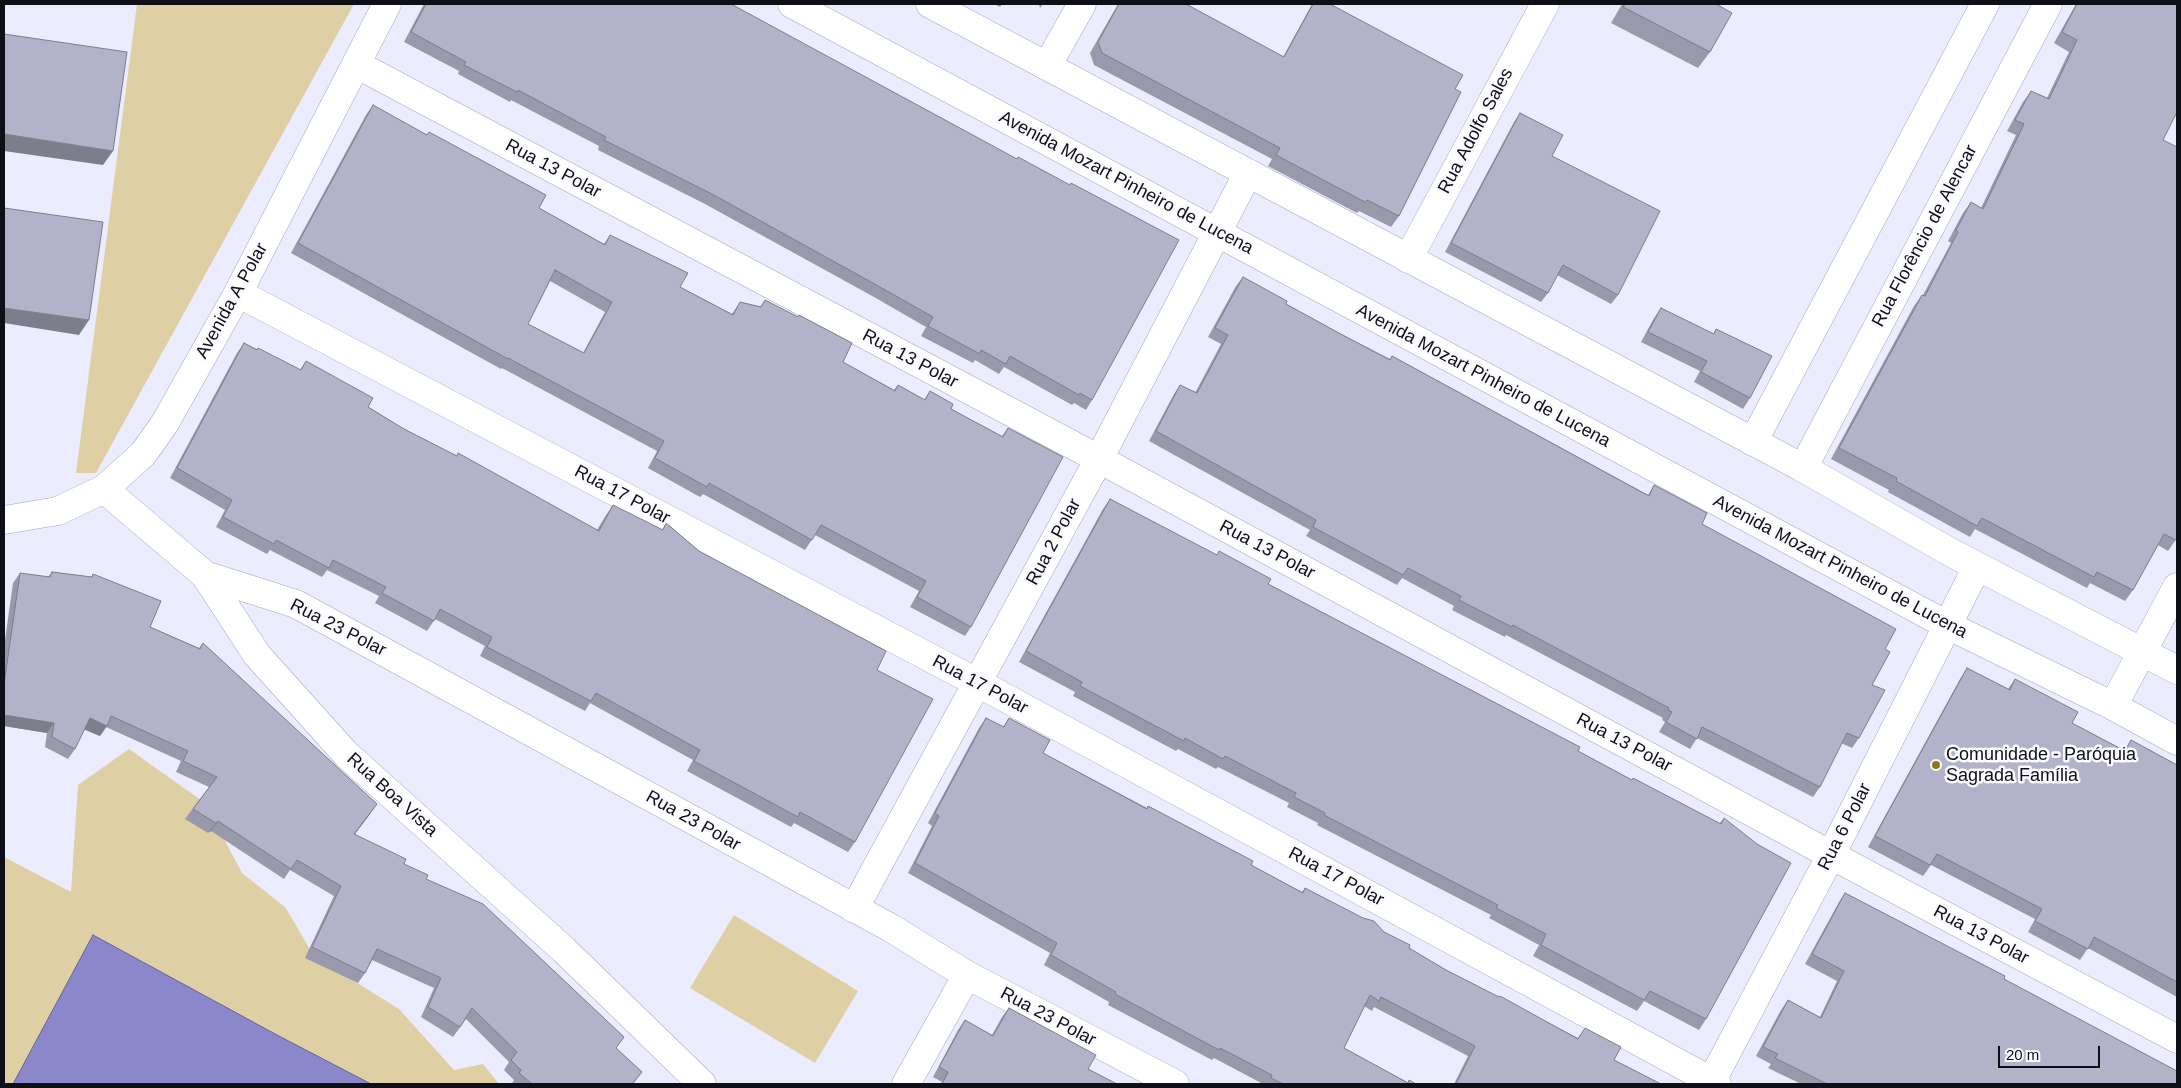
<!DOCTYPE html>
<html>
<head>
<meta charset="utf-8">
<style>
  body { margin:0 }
  #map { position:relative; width:2181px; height:1088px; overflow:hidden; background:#ebecfe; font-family:Arial,sans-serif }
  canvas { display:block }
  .frame { position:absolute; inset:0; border:5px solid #0f0f17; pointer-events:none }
  .scale { position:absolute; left:1998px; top:1046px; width:102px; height:22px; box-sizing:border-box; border:2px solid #0f0f17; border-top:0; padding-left:6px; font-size:15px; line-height:18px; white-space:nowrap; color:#0f0f17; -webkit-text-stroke:4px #fafaff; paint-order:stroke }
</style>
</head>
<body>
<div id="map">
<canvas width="2181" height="1088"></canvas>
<div class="frame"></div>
<div class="scale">20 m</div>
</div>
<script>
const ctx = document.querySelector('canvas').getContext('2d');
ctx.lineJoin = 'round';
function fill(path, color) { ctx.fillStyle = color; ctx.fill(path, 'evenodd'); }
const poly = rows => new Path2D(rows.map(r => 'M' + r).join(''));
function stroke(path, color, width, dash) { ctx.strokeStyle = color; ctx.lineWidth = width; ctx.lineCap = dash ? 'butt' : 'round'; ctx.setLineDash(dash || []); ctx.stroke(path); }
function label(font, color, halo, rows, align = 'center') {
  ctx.font = font + ' Arial,sans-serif'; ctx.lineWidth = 5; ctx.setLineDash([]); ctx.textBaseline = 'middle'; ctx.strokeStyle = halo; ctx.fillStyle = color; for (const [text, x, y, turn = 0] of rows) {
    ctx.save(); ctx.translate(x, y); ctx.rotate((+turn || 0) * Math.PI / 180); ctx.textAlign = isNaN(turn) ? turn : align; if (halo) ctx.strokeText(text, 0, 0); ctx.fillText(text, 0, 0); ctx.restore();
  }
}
const green = poly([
  [137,4,354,4,96,473,76,473],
  [129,749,205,803,242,873,285,907,314,956,399,1009,454,1070,483,1064,499,1084,4,1084,4,857,71,892,78,785],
  [734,915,858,991,815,1063,690,988]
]);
const water = poly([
  [93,935,277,1035,371,1084,13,1084,93,935]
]);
const street = poly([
  [356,64,1099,459,1831,855,2177,1039],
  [1047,66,1082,4],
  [1408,259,1545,4],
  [238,293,978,683,1717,1084],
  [1753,442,1985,4],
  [1803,468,2048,4],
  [104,489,205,575,257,655,346,754,564,950,702,1084],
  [4,520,58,511,104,489,143,454,165,423,238,293,387,4],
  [205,575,296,604,891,928,967,975,1175,1084],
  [2113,706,2177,587],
  [854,909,1099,459,1248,173],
  [906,1084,967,975]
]);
const secondary = poly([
  [792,4,1947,625,2113,706,2177,741],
  [930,4,1803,468,1950,552,2177,670],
  [1710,1084,1831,855,1977,567]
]);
const wall = poly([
  [424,4,731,4,1092,400,1086,410,1074,403,1072,405,1004,367,999,374,975,360,973,363,921,336,926,327,874,297,705,204,598,150,599,146,511,100,510,102,458,74,459,71,404,42],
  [994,4,1002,4,1000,7],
  [1039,4,1043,4,1040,8],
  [1118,4,1186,4,1283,57,1312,4,1330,4,1455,89,1399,216,1391,227,1359,211,1357,213,1268,166,1272,159,1094,65,1090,53],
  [1622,4,1716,4,1710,52,1698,68,1611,23],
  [2076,4,2177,4,2163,140,2177,538,2168,551,2158,545,2133,590,2125,601,2090,583,2087,588,1975,529,1970,537,1888,492,1889,490,1831,459,1914,306,1922,295,1923,295,1951,243,1948,241,1963,213,1971,202,1981,208,2016,135,2007,131,2023,102,2031,91,2047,98,2069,52,2054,43],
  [373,105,539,208,604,244,610,235,680,287,732,314,740,302,760,307,765,300,843,362,894,390,898,385,924,400,930,391,951,409,1002,436,1008,428,971,627,965,636,910,607,919,591,815,535,805,550,703,494,700,497,648,468,657,451,502,368,501,369,291,253,366,115],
  [550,281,605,312,583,353,528,324],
  [1520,113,1552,156,1618,295,1611,304,1557,275,1548,293,1541,302,1445,252,1514,122],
  [1243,277,1286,304,1337,332,1390,359,1392,356,1648,495,1654,485,1702,524,1885,649,1872,685,1859,738,1852,748,1841,743,1820,787,1813,797,1697,738,1690,749,1659,732,1665,722,1662,720,1663,718,1506,635,1505,637,1452,610,1454,606,1402,578,1397,585,1306,536,1310,530,1149,441,1174,394,1180,385,1195,393,1221,344,1208,337,1236,286],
  [1661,308,1713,334,1716,329,1750,398,1743,409,1694,382,1700,371,1641,342,1654,318],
  [244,343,300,370,306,361,368,407,404,429,597,530,606,515,613,505,662,530,666,523,699,551,877,670,855,842,848,852,794,823,791,827,687,771,693,760,590,703,585,711,480,656,485,646,435,619,427,631,375,603,379,596,327,570,322,577,270,550,267,554,216,527,225,510,170,478,237,353],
  [1110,499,1632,780,1719,824,1724,818,1706,1019,1699,1030,1644,1001,1637,1011,1533,956,1539,945,1489,918,1491,915,1317,825,1318,823,1287,807,1289,803,1218,767,1216,769,1178,749,1176,751,1073,696,1075,692,1019,662,1103,509],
  [52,572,91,577,93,574,150,627,199,648,203,643,370,814,355,834,426,879,616,1048,642,1072,633,1084,514,1084,512,1083,514,1080,504,1070,509,1062,466,1019,453,1037,421,1017,434,988,372,960,365,973,358,983,305,958,334,896,290,870,284,879,211,831,208,833,185,819,209,787,176,772,181,761,106,727,100,736,84,729,75,749,68,759,45,747,47,733,4,726,4,647,13,583,20,573,48,577],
  [1967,668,2008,689,2015,679,2072,723,2124,751,2131,740,2177,765,2177,997,2088,948,2080,960,2028,932,2035,919,1931,865,1923,876,1868,847,1960,679],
  [986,718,1003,727,1009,718,1043,753,1147,808,1148,806,1251,865,1302,892,1305,888,1384,932,1409,948,1446,970,1578,1038,1585,1028,1614,1060,1661,1084,1454,1084,1468,1056,1374,1007,1372,1011,1364,1006,1344,1048,1407,1082,1416,1084,1263,1084,1214,1058,1212,1060,1108,1005,1109,1002,1044,965,1050,953,908,873,932,826,928,823,979,728],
  [1845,893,2004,979,2177,1084,1801,1084,1768,1068,1771,1064,1756,1056,1781,1010,1788,1000,1820,1017,1837,981,1805,964,1839,902],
  [1009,1008,1088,1069,1117,1084,940,1084,942,1082,933,1077,958,1030,965,1020,992,1035,1002,1017]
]);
const shadedWall = poly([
  [4,134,113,151,103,165,4,151],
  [4,308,89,320,79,335,4,323],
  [4,715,54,723,47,733,4,726],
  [90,718,107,726,100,736,83,729],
  [377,804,370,814,347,844,354,834],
  [218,821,211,831,208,833,216,823]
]);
const building = poly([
  [426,4,731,4,1017,159,1018,157,1070,185,1071,183,1179,240,1092,400,1080,393,1079,395,1010,356,1006,364,981,350,980,354,928,326,933,317,880,287,712,194,604,140,606,137,518,90,517,92,464,65,466,62,411,32,426,4],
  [1119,4,1186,4,1284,57,1313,4,1330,4,1463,75,1455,89,1461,92,1399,216,1367,200,1365,202,1276,155,1280,148,1102,53,1098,42,1119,4],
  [1625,4,1716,4,1732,13,1710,52,1623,7,1625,4],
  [2077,4,2177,4,2177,112,2163,140,2177,147,2177,538,2176,540,2164,534,2133,590,2097,572,2094,577,1982,518,1977,526,1896,481,1897,478,1839,448,1922,295,1925,296,1958,232,1956,230,1971,202,1983,209,2024,124,2015,120,2031,91,2049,99,2077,40,2062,32,2077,4],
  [4,34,127,52,113,151,4,134,4,34],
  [373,105,427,135,429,132,546,195,539,208,605,245,610,235,688,273,680,287,733,315,740,302,761,307,765,300,798,317,799,315,852,343,843,362,895,391,898,385,925,400,930,391,953,404,951,409,1003,437,1008,428,1063,457,971,627,917,597,926,581,821,525,812,540,709,483,707,487,655,458,664,441,508,358,508,359,298,243,373,105],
  [555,270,612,302,584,353,528,324,555,270],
  [1520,113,1563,135,1552,156,1660,211,1618,295,1563,265,1548,293,1451,243,1520,113],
  [4,208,103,222,89,320,4,308,4,208],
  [1243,277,1287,301,1286,304,1337,332,1390,360,1392,356,1649,496,1654,485,1707,513,1702,524,1896,629,1885,649,1890,652,1872,685,1885,690,1859,738,1847,733,1820,787,1702,727,1697,739,1666,722,1672,712,1668,710,1669,708,1513,625,1512,627,1459,600,1461,596,1408,568,1403,575,1313,527,1316,520,1156,431,1180,385,1197,393,1228,335,1215,328,1243,277],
  [1661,308,1714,334,1716,329,1772,356,1750,398,1701,372,1707,361,1648,332,1661,308],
  [244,343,257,350,258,348,301,370,306,361,373,398,368,407,404,429,457,456,458,453,599,531,613,505,663,530,666,523,699,551,886,651,877,670,933,699,855,842,800,812,798,817,694,761,700,750,596,693,591,701,487,647,492,637,440,609,434,621,382,593,386,587,333,560,329,568,276,540,274,544,223,517,232,500,177,468,244,343],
  [1110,499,1217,555,1219,551,1271,579,1268,584,1580,747,1578,751,1632,780,1633,778,1721,824,1724,818,1757,844,1791,863,1706,1019,1650,991,1644,1000,1541,945,1546,934,1496,908,1498,905,1324,815,1325,813,1294,797,1296,793,1225,756,1223,759,1185,738,1184,741,1080,686,1082,682,1026,651,1110,499],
  [52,572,92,577,93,574,161,601,150,627,200,649,203,643,377,804,354,834,406,859,404,864,428,875,426,879,483,904,624,1037,616,1048,642,1072,632,1084,532,1084,519,1073,521,1070,511,1060,517,1052,472,1008,460,1027,428,1007,441,978,377,949,365,973,312,947,341,886,297,860,291,869,218,821,216,823,193,809,217,777,183,761,188,751,111,716,107,726,90,718,75,749,52,737,54,723,4,715,4,684,20,573,50,577,52,572],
  [1967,668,2010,690,2015,679,2078,712,2072,723,2125,751,2131,740,2177,765,2177,982,2094,937,2088,949,2035,921,2042,909,1937,854,1930,865,1875,836,1967,668],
  [986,718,1004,727,1009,718,1050,740,1043,753,1147,809,1148,806,1253,861,1251,865,1303,893,1305,888,1363,918,1374,921,1384,932,1410,945,1409,948,1446,970,1499,997,1500,996,1578,1039,1585,1028,1621,1047,1614,1060,1661,1084,1456,1084,1475,1046,1381,997,1379,1001,1370,995,1344,1048,1408,1083,1409,1080,1416,1084,1283,1084,1271,1078,1272,1075,1220,1048,1219,1050,1115,994,1116,992,1051,955,1057,943,915,863,939,816,935,813,986,718],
  [1845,893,2005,976,2004,979,2177,1071,2177,1084,1827,1084,1775,1058,1778,1054,1763,1047,1788,1000,1821,1018,1844,971,1812,954,1845,893],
  [1009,1008,1096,1055,1088,1069,1117,1084,942,1084,948,1072,939,1067,965,1020,993,1036,1009,1008]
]);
const markers = [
  [1936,765,5,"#92761d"]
];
const streetNames = [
  ["Rua Adolfo Sales",1476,131,-62],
  ["Rua 13 Polar",553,169,28],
  ["Avenida Mozart Pinheiro de Lucena",1126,183,28],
  ["Rua Florêncio de Alencar",1925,236,-62],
  ["Avenida A Polar",232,301,-61],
  ["Rua 13 Polar",910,359,28],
  ["Avenida Mozart Pinheiro de Lucena",1483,376,28],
  ["Rua 17 Polar",622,495,28],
  ["Rua 2 Polar",1054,542,-62],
  ["Rua 13 Polar",1267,550,28],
  ["Avenida Mozart Pinheiro de Lucena",1840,567,28],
  ["Rua 23 Polar",338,628,27],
  ["Rua 17 Polar",980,685,28],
  ["Rua 13 Polar",1624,743,28],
  ["Rua Boa Vista",392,795,42],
  ["Rua 23 Polar",693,821,29],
  ["Rua 6 Polar",1845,827,-63],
  ["Rua 17 Polar",1336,877,28],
  ["Rua 13 Polar",1981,935,28],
  ["Rua 23 Polar",1048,1017,28]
];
const poiNames = [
  ["Comunidade - Paróquia",1946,755],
  ["Sagrada Família",1946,776]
];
fill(green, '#dfcfa4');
fill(water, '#8a88ca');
stroke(water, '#656494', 1);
stroke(street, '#a7a8be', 29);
stroke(secondary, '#a7a8be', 29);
stroke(street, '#fff', 28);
stroke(secondary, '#fff', 28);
fill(wall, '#9999ac');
fill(shadedWall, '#7d7d8c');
fill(building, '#b2b2c8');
stroke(building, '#7d7d8c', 1);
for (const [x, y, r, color] of markers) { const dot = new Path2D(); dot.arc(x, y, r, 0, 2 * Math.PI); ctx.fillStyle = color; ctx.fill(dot); stroke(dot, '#fafaff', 2); }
label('18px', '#0f0f17', '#fafaff', streetNames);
label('18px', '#0f0f17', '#fafaff', poiNames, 'left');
</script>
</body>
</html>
